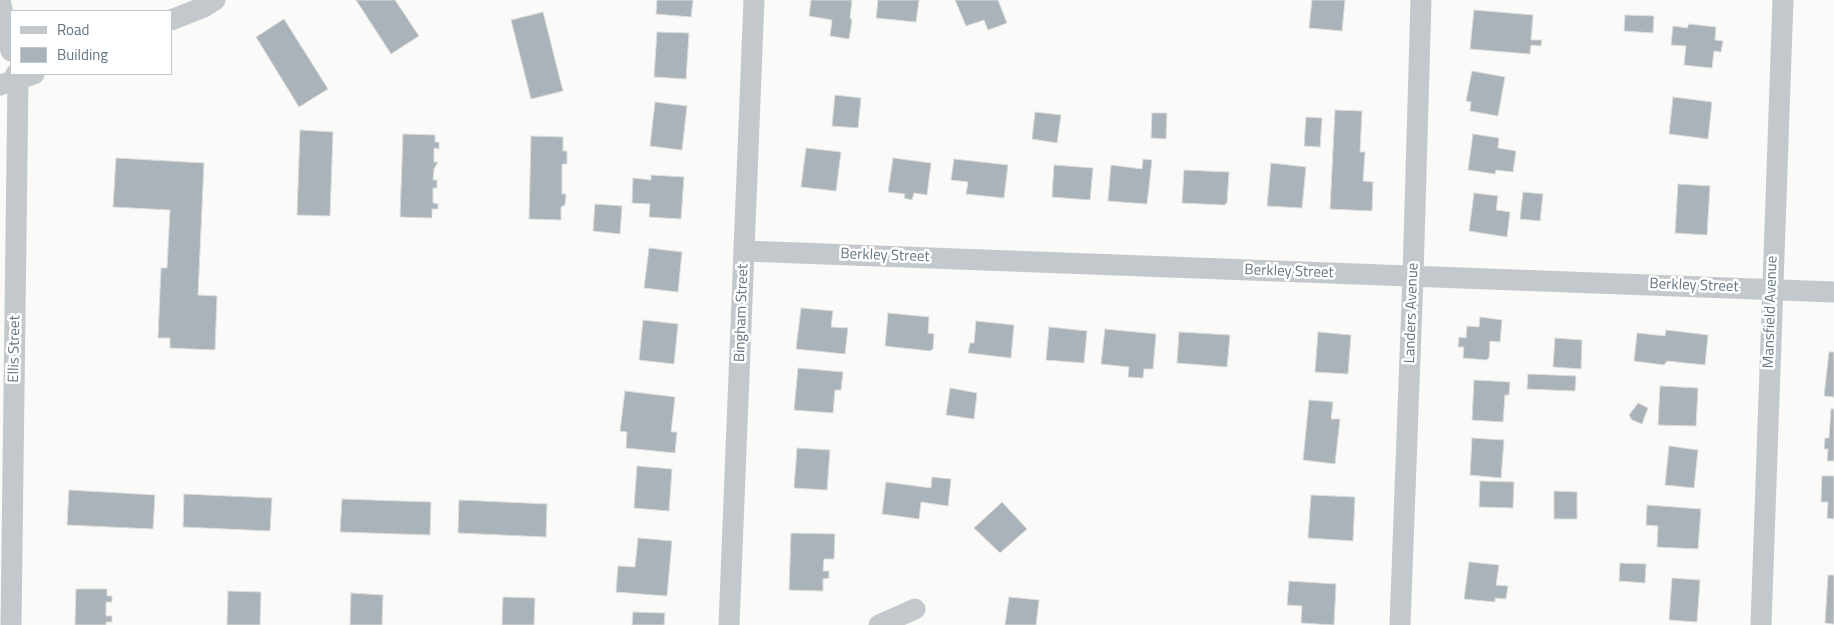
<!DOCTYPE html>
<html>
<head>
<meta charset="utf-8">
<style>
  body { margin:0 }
  #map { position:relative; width:1834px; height:625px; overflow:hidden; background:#fafaf8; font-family:"Titillium Web",sans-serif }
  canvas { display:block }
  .legend { position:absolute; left:10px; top:10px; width:162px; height:65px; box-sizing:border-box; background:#fff; border:1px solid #c1c8cd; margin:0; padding:6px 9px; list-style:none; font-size:15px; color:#657683 }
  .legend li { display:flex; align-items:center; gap:10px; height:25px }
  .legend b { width:25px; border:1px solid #c1c8cd }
</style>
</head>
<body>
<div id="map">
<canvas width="1834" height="625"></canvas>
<ul class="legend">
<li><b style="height:6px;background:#c3c8cc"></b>Road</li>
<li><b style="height:14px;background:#aab3b9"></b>Building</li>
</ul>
</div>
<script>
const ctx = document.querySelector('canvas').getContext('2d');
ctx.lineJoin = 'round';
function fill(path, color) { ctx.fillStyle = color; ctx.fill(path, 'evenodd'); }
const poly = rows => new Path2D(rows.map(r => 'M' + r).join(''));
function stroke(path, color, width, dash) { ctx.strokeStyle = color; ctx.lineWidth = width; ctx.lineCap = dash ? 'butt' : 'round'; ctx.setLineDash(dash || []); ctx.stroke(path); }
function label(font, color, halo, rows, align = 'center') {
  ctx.font = font + ' "Titillium Web",sans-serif'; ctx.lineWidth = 5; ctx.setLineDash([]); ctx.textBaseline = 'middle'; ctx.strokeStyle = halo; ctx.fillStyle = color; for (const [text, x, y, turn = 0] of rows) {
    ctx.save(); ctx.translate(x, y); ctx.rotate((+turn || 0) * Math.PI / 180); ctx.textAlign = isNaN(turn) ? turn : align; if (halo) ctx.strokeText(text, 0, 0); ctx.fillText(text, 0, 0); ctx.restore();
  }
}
const building = poly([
  [356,0,395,0,419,36,391,54,356,0],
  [657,0,693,0,691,17,656,14,657,0],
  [811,0,852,0,850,17,852,21,849,39,830,36,832,20,809,16,811,0],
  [878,0,919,0,916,22,876,18,878,0],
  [955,0,998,0,1007,23,988,30,984,20,966,26,955,0],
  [1312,0,1345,0,1342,31,1309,28,1312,0],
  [1474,10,1533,15,1531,40,1542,40,1541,46,1531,45,1530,54,1470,49,1474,10],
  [543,12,563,91,531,99,511,20,543,12],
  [1625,15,1654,16,1653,33,1624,31,1625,15],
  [284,19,328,89,299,107,256,37,284,19],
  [1689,24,1716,27,1715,40,1723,41,1721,52,1714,51,1712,68,1684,65,1686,46,1671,45,1673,26,1687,28,1689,24],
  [657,32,689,33,686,79,654,77,657,32],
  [1472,71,1505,77,1498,116,1470,111,1471,102,1466,101,1472,71],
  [835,95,861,98,858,128,832,126,835,95],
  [1673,97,1712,102,1708,139,1669,134,1673,97],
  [655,102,687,106,682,150,650,146,655,102],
  [1335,110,1362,111,1360,152,1365,152,1363,181,1373,182,1372,211,1330,209,1335,110],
  [1035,112,1061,115,1057,143,1032,139,1035,112],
  [1152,113,1167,113,1166,139,1151,138,1152,113],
  [1306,117,1322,118,1320,147,1304,146,1306,117],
  [300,130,333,132,330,216,297,215,300,130],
  [403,134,435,135,435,142,439,142,439,149,434,148,434,162,438,162,434,169,433,180,437,180,437,188,433,188,433,203,438,204,438,209,432,209,432,218,400,217,403,134],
  [1473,134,1499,138,1498,148,1516,151,1513,172,1496,170,1495,174,1468,170,1473,134],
  [531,136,563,137,563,151,567,151,567,164,562,164,562,194,566,194,565,205,561,207,561,220,529,219,531,136],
  [806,148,841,152,836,191,801,187,806,148],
  [116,158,204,163,198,295,217,296,215,350,170,348,170,338,158,338,161,268,167,268,170,210,113,207,116,158],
  [893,158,931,163,927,195,914,193,912,200,904,198,905,194,888,192,893,158],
  [954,159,1008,165,1004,198,966,194,968,182,951,180,954,159],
  [1143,159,1152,160,1147,204,1108,201,1111,165,1142,169,1143,159],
  [1271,163,1306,167,1302,208,1267,206,1271,163],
  [1054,165,1093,168,1090,200,1052,197,1054,165],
  [1184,170,1229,172,1227,203,1224,205,1182,203,1184,170],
  [651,175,684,177,681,219,649,217,650,204,632,203,633,178,651,180,651,175],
  [1678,184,1710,186,1707,235,1675,233,1678,184],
  [1523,192,1543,194,1540,221,1520,219,1523,192],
  [1474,193,1498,196,1496,210,1510,212,1507,237,1469,231,1474,193],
  [595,204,622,206,620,234,593,231,595,204],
  [649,248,682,252,678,292,644,288,649,248],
  [801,308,833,311,831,327,848,328,845,354,796,349,801,308],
  [888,313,929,317,928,333,934,334,933,349,930,351,885,346,888,313],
  [1480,317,1502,320,1500,342,1490,341,1489,358,1486,360,1463,358,1464,347,1458,347,1459,337,1466,338,1467,326,1479,327,1480,317],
  [643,320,678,324,674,364,639,360,643,320],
  [976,321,1014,325,1011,358,968,353,970,343,974,343,976,321],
  [1049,327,1087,331,1084,363,1046,360,1049,327],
  [1105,329,1156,334,1153,369,1144,369,1143,378,1128,377,1129,367,1101,364,1105,329],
  [1666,330,1708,335,1705,365,1667,361,1664,365,1634,361,1637,333,1665,336,1666,330],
  [1179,332,1230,335,1227,367,1177,363,1179,332],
  [1318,332,1351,335,1348,374,1315,372,1318,332],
  [1555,338,1582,340,1581,369,1553,367,1555,338],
  [1829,352,1834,352,1834,397,1824,396,1829,352],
  [798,368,843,372,841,390,835,390,833,413,794,410,798,368],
  [1528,374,1576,376,1575,391,1527,389,1528,374],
  [1474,380,1510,382,1509,395,1505,395,1503,422,1472,420,1474,380],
  [1660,386,1698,388,1696,426,1658,425,1660,386],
  [950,388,977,393,974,419,946,415,950,388],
  [625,391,675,397,671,432,677,432,675,453,626,448,627,432,620,431,625,391],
  [1309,400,1333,402,1331,419,1340,419,1335,464,1303,460,1309,400],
  [1638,403,1648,408,1642,424,1632,420,1629,415,1638,403],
  [1831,409,1834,409,1834,461,1827,461,1828,449,1824,449,1825,438,1829,438,1831,409],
  [1472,438,1504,440,1501,478,1470,475,1472,438],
  [1669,446,1698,450,1694,488,1665,485,1669,446],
  [797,448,830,450,827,490,794,488,797,448],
  [637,466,672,469,669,511,634,508,637,466],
  [1822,476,1834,476,1834,519,1827,518,1828,502,1821,502,1822,476],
  [932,477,951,479,948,506,921,502,919,519,882,514,886,482,931,488,932,477],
  [1480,481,1514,482,1513,508,1479,507,1480,481],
  [69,490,155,495,153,529,67,525,69,490],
  [1554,491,1577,492,1577,519,1554,519,1554,491],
  [184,494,272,498,270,531,183,527,184,494],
  [1311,495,1355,497,1353,541,1308,538,1311,495],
  [342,499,431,502,430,535,340,532,342,499],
  [459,500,547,504,546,537,458,533,459,500],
  [1002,502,1027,529,1000,553,974,528,1002,502],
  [1647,505,1701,509,1698,549,1657,547,1658,526,1646,525,1647,505],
  [791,533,835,534,834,559,824,559,823,571,829,571,829,578,823,579,823,591,789,590,791,533],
  [638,538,672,541,667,596,616,592,618,566,635,567,638,538],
  [1469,562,1499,565,1496,585,1508,586,1506,599,1495,598,1495,602,1464,599,1469,562],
  [1620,563,1646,564,1645,583,1619,581,1620,563],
  [1828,575,1834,575,1834,624,1825,623,1828,575],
  [1672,578,1700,580,1697,622,1669,620,1672,578],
  [1289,581,1336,584,1334,625,1301,623,1302,606,1287,605,1289,581],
  [76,589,107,589,107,596,112,596,112,602,106,602,106,616,112,616,112,622,106,622,106,625,75,625,76,589],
  [228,591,261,592,260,625,227,625,228,591],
  [351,593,383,595,382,625,350,625,351,593],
  [503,597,535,598,534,625,502,625,503,597],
  [1009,597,1039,600,1036,625,1005,625,1009,597],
  [633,612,665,613,664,625,632,625,633,612]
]);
const street = poly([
  [0,0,11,51],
  [171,20,204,7,215,0],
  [0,85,34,74],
  [745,251,1834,292],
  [11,625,18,80,16,74],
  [729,625,754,0],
  [879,625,915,609],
  [1400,625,1413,276,1421,0],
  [1761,625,1783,0]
]);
const streetNames = [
  ["Berkley Street",885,256,2],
  ["Berkley Street",1289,272,2],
  ["Berkley Street",1694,286,2],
  ["Mansfield Avenue",1771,312,-88],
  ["Bingham Street",742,313,-88],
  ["Landers Avenue",1412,313,-88],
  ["Ellis Street",15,349,-89]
];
fill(building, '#aab3b9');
stroke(building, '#dcdcda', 1);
stroke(street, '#c3c8cc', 21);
label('15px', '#657683', '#fff', streetNames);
</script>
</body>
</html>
